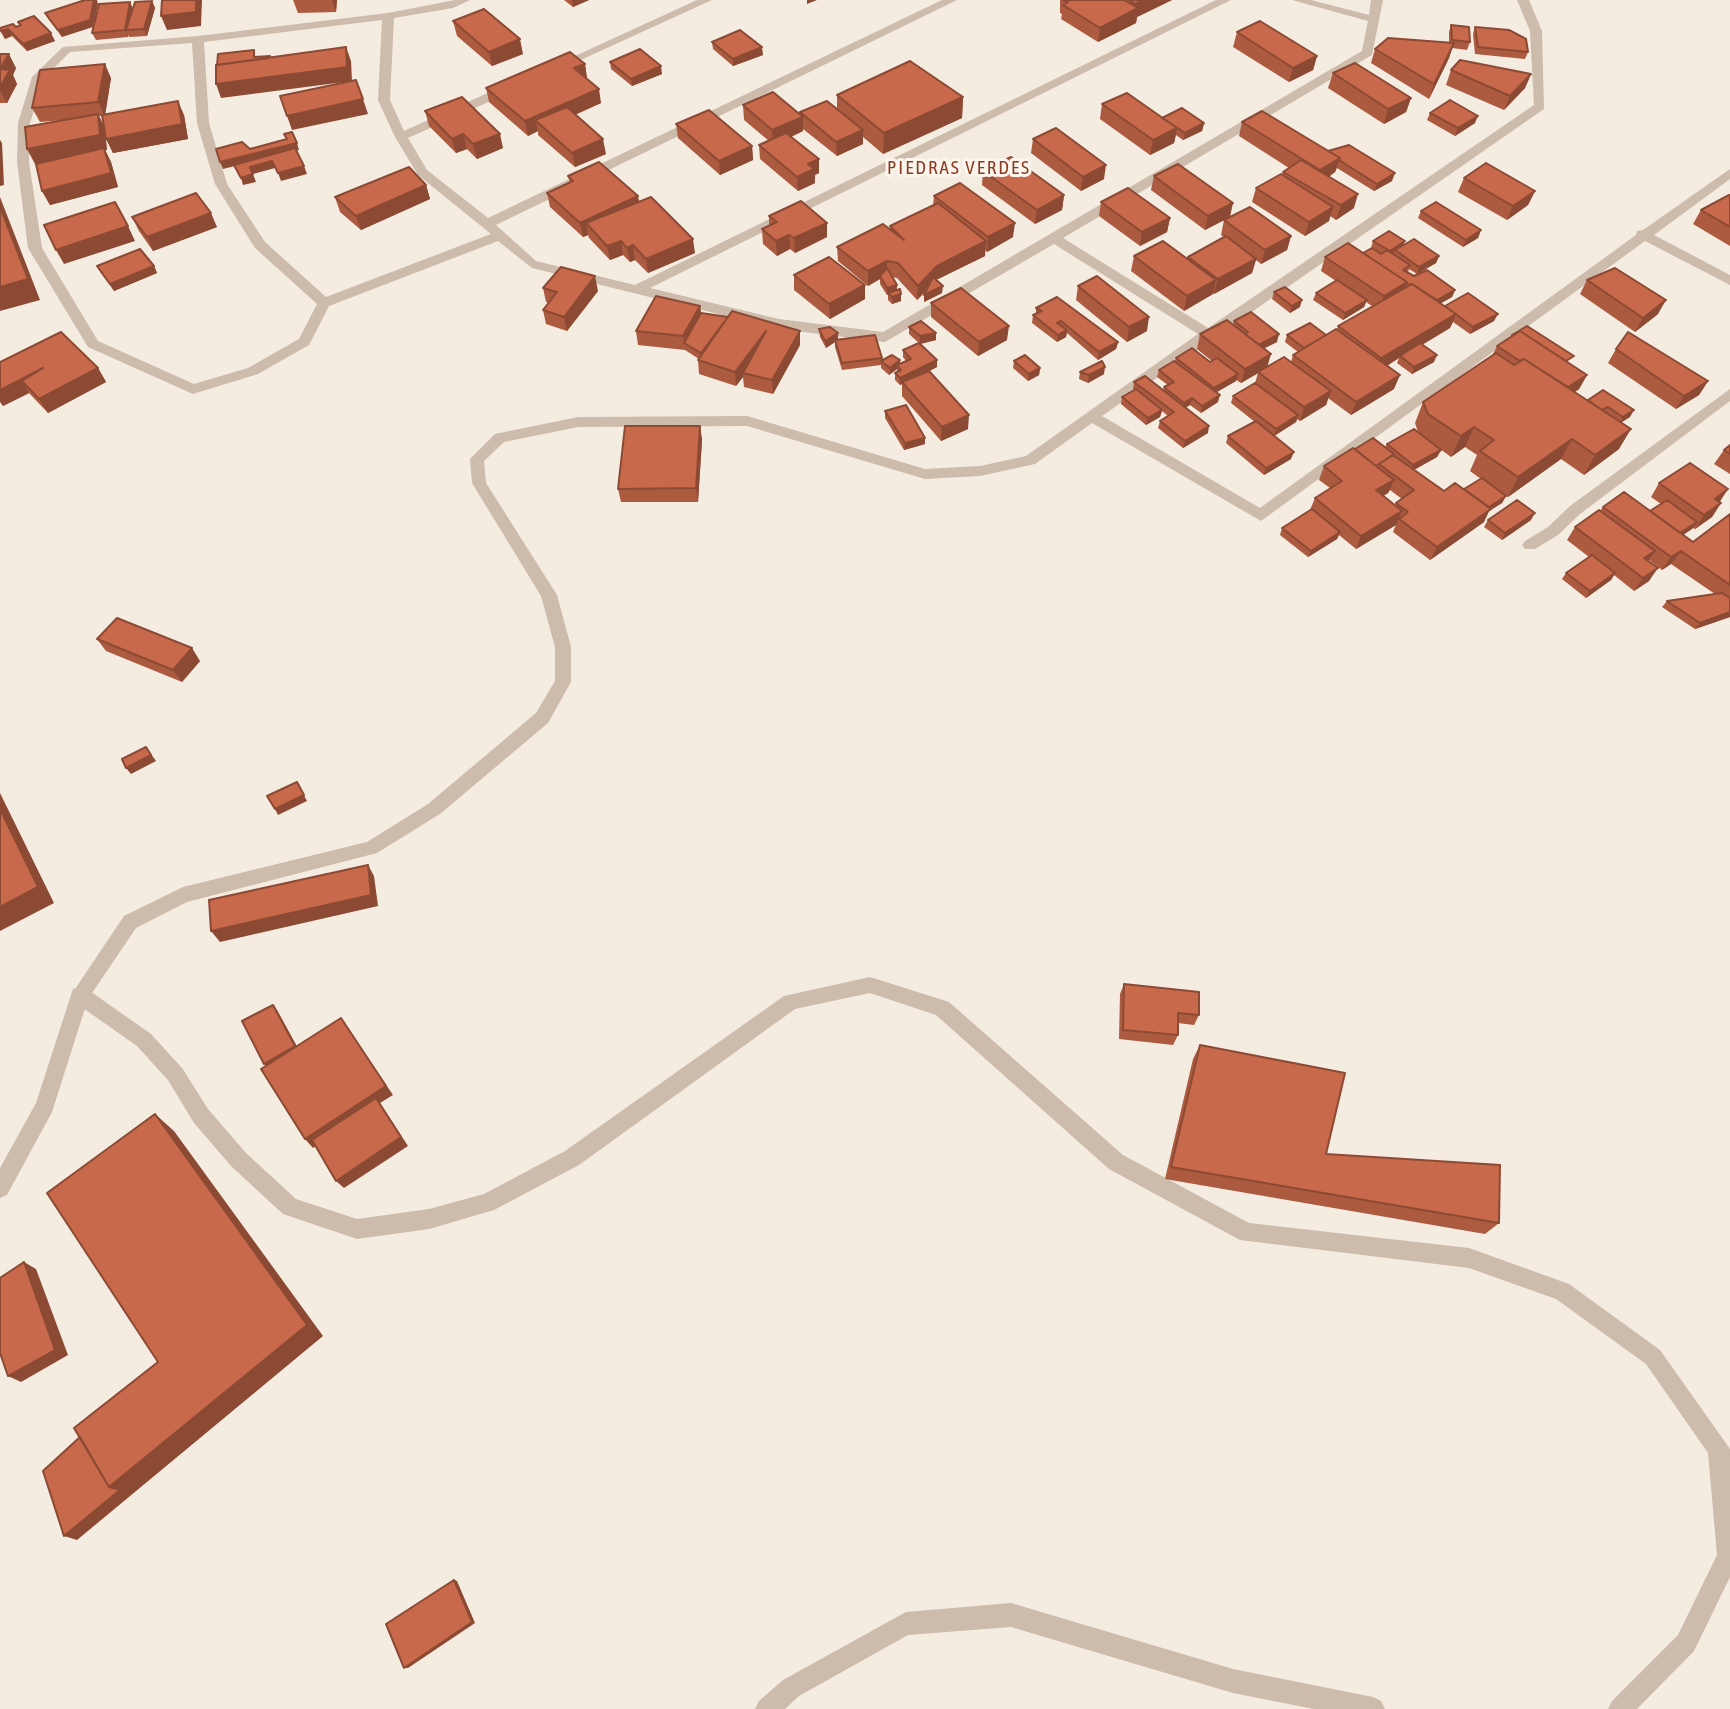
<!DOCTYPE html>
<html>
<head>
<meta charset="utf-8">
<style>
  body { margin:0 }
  canvas { display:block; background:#f4ebe1 }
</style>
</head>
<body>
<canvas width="1730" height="1709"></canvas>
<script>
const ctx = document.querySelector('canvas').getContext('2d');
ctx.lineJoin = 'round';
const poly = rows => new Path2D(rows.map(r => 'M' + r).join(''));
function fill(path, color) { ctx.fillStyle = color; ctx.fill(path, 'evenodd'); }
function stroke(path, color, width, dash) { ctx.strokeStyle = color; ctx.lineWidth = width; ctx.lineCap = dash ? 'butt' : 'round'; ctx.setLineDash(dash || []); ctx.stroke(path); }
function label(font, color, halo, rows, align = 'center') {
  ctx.font = font + ' "Asap Condensed",sans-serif'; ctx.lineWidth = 6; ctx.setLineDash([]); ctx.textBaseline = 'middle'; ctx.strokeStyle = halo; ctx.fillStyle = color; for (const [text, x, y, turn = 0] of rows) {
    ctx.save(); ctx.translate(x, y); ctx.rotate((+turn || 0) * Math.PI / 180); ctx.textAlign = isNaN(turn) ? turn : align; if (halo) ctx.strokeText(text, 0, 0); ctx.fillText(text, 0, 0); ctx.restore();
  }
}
const service = poly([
  [870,977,949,1002,1123,1155,1249,1223,1469,1248,1569,1284,1660,1350,1730,1449,1730,1577,1694,1651,1637,1709,1608,1709,1612,1701,1678,1635,1717,1555,1708,1453,1646,1364,1556,1299,1469,1268,1240,1240,1109,1169,936,1015,870,993,795,1009,579,1165,494,1210,429,1229,357,1239,283,1214,232,1167,194,1123,168,1080,137,1046,73,1001,71,995,73,989,80,987,87,989,151,1034,182,1068,208,1109,246,1153,296,1199,357,1219,429,1209,484,1194,565,1151,784,996,870,977],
  [1011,1603,1233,1669,1373,1697,1381,1701,1385,1709,1314,1709,1233,1693,1011,1627,908,1635,799,1696,785,1709,755,1709,759,1701,783,1680,906,1612,1011,1603]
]);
const minor = poly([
  [455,0,470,0,453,8,394,18,390,100,404,131,505,85,513,85,513,91,408,138,427,170,488,218,942,0,957,0,496,225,536,261,635,285,1216,0,1231,0,650,288,779,319,883,332,1362,51,1368,21,1292,0,1311,0,1369,15,1371,0,1383,0,1372,55,1063,238,1208,328,1534,105,1530,31,1517,0,1529,0,1542,31,1544,109,1102,416,1260,508,1636,235,1637,231,1643,230,1730,169,1730,179,1654,235,1730,275,1730,285,1645,241,1261,521,1092,423,1035,464,980,476,925,479,747,426,578,427,504,442,484,461,486,483,557,595,571,647,571,682,548,723,440,814,377,853,187,902,136,928,88,999,52,1112,7,1195,0,1198,0,1168,36,1103,71,995,124,916,183,887,367,842,428,804,536,713,555,681,555,647,541,596,472,483,470,459,495,434,578,417,747,416,925,469,980,466,1026,456,1198,334,1054,244,885,342,779,329,532,268,498,241,329,306,309,345,258,374,193,394,88,347,28,248,17,162,18,123,32,77,63,47,198,36,388,13,455,0],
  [382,20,378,100,395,137,418,175,491,234,326,297,265,242,227,184,209,123,204,42,382,20],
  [192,43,197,123,215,184,255,248,317,304,299,339,248,368,194,384,98,341,42,248,29,162,30,123,44,78,70,52,192,43],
  [697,0,712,0,561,69,551,67,697,0],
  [1730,389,1730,401,1580,514,1558,535,1535,549,1525,549,1522,545,1525,541,1548,527,1570,506,1730,389]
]);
const wall = poly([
  [293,0,337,0,336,12,298,13],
  [564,0,589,0,573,7],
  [1060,0,1172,0,1137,17,1136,23,1098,42,1061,19,1062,14,1060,13],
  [152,1,155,8,147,36,129,37,128,35,128,37,96,40,92,33,133,8],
  [98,4,62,37,49,20,45,13],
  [453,21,523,54,492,66,457,36],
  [18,22,55,41,27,51,12,36,5,39,0,31,0,28,16,27,20,25],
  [1451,25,1470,42,1467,50,1452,48,1449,58,1429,99,1371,63,1375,49,1449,43,1449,32],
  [1475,27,1528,52,1525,59,1475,54,1473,34],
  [1237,32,1317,56,1313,70,1289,82,1233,47],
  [712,42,763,55,733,66,713,49],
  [0,54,16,68,13,75,17,84,7,103,0,103],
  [610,62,662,74,632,86,611,69],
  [585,64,587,79,601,103,575,115,606,154,575,167,538,135,538,131,528,136,489,102,486,88],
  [1451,70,1531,74,1525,88,1504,110,1446,85],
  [1333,73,1411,98,1406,112,1384,124,1328,88],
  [111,78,105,114,184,115,188,139,113,153,105,135,107,150,105,150,111,162,118,187,50,205,42,191,58,159,35,164,64,120,40,122,32,108],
  [99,116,102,116,104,127],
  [837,95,963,97,962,118,883,154,863,137,863,144,837,156,803,129,803,131,791,137,819,159,819,173,815,175,815,183,798,191,760,159,759,145,769,141,744,120,743,105,800,115,800,112,837,110],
  [1102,104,1162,118,1204,123,1202,131,1183,140,1176,135,1174,143,1150,155,1100,119],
  [425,111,503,148,477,159,467,149,456,153,429,126],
  [1430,113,1475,123,1455,136,1427,120],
  [1242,122,1328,151,1392,181,1374,191,1337,168,1335,172,1329,177,1354,208,1336,220,1330,216,1329,221,1305,236,1252,202,1256,188,1282,175,1283,172,1289,168,1239,136],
  [676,124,752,146,753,160,720,175,678,138],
  [1033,139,1104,179,1081,191,1031,153],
  [983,171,1064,195,1062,210,1035,224,982,185],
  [568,176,638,196,639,202,695,253,648,273,635,260,630,262,623,255,610,260,589,238,588,235,583,237,550,207,547,193,570,183],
  [1154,176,1230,217,1205,230,1151,190],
  [1464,178,1535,191,1528,205,1507,220,1458,192],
  [426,185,430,199,361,230,340,212,335,197],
  [1730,195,1730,246,1693,224,1701,210],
  [934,196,1013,237,987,252,985,250,985,256,936,280,942,293,924,302,924,295,926,291,917,300,897,278,892,277,897,285,897,290,901,301,892,304,888,300,888,294,887,295,880,284,880,279,868,286,838,261,837,247,890,229,890,226,933,206],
  [1101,202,1170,218,1167,232,1140,246,1099,216],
  [1421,211,1481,230,1478,238,1463,247,1418,218],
  [769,216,827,223,827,237,795,253,790,249,777,256,763,244,762,229,769,226],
  [132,217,217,227,153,251,139,231],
  [1224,220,1291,236,1287,250,1261,264,1256,260,1252,273,1214,294,1213,293,1213,294,1184,311,1131,271,1134,256,1187,259,1188,257,1224,237,1221,235],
  [1373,241,1403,246,1439,256,1436,263,1417,274,1409,269,1408,272,1414,276,1455,290,1452,297,1441,303,1445,306,1494,321,1470,334,1453,322,1450,328,1422,345,1434,362,1412,374,1397,363,1399,358,1387,366,1394,389,1351,415,1328,398,1326,405,1300,421,1297,419,1296,422,1274,436,1291,459,1264,475,1226,443,1228,436,1255,422,1231,403,1233,396,1255,383,1258,373,1241,383,1236,380,1236,381,1216,392,1218,402,1201,413,1190,405,1186,407,1208,433,1183,448,1158,428,1160,421,1168,416,1162,411,1160,417,1146,425,1121,404,1122,397,1135,390,1133,389,1134,382,1163,390,1164,387,1168,385,1157,377,1159,370,1175,361,1176,358,1210,362,1212,361,1197,349,1200,334,1233,325,1234,321,1277,342,1264,348,1268,366,1291,362,1293,355,1298,352,1285,342,1287,335,1326,335,1337,329,1338,326,1372,306,1366,302,1364,307,1343,320,1313,300,1316,293,1336,281,1321,271,1325,257,1363,253,1371,248],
  [97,266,154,266,157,273,114,291,101,273],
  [794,275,865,299,830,319,794,290],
  [1587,280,1658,314,1635,332,1580,294],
  [1078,286,1147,331,1127,342,1076,300],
  [543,288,598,291,567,331,546,324,543,310,549,303,546,302],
  [1274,292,1300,307,1290,313,1272,299],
  [931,303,1007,340,978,356,931,317],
  [700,306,701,313,800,331,800,345,773,394,744,387,743,377,736,386,699,374,698,360,699,359,685,350,638,345,636,331],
  [1036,308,1118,342,1116,349,1098,360,1067,333,1066,337,1057,342,1032,323,1033,315,1036,314],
  [909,327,936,340,920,344,909,334],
  [819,329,838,333,838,340,882,358,882,361,900,364,906,361,903,357,903,350,937,360,937,367,924,374,968,429,941,441,902,396,902,384,900,385,895,380,895,373,897,372,897,369,889,375,881,368,881,365,842,370,835,347,835,342,826,348,820,337],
  [1497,346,1569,364,1587,375,1579,389,1575,392,1588,400,1603,390,1630,417,1621,422,1619,449,1584,475,1561,459,1508,497,1506,496,1502,503,1489,511,1484,522,1430,560,1393,532,1397,522,1396,525,1356,549,1339,535,1337,539,1308,557,1280,535,1282,528,1310,510,1315,498,1330,488,1319,480,1324,466,1355,449,1385,447,1387,444,1418,432,1415,423,1423,402,1492,356],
  [1432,443,1451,457,1465,447,1477,455,1470,471,1481,479,1464,489,1444,491,1414,470,1437,457,1441,450],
  [1390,490,1402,499,1396,503,1395,506,1383,496,1388,493],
  [1616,349,1708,381,1699,395,1676,409,1608,363],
  [1014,361,1040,368,1039,375,1028,381,1013,368],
  [0,362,98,368,106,382,48,413,29,393,3,406,0,402],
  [1080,372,1104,374,1088,383,1079,379],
  [885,411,925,444,904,450,885,418],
  [700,426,702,440,698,502,621,502,618,489],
  [1730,445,1730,474,1714,464,1724,450],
  [1659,483,1721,503,1712,517,1695,529,1693,528,1683,535,1693,542,1730,514,1730,617,1695,629,1662,607,1667,601,1715,594,1671,564,1662,570,1649,560,1649,581,1634,591,1614,575,1611,580,1586,598,1562,579,1566,573,1589,557,1567,540,1575,527,1600,511,1603,507,1650,511,1661,504,1651,497],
  [1488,520,1531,520,1502,540,1484,527],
  [97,639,200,661,182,682,106,651],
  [1124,984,1199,1015,1194,1025,1178,1023,1178,1035,1173,1045,1119,1039,1120,994],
  [1200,1045,1326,1154,1499,1223,1485,1234,1165,1179,1193,1059]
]);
const shadedWall = poly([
  [94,0,97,0,98,4,93,27,62,37,58,30],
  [196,0,202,0,201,26,167,30,161,16],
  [332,0,337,0,336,12],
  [572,0,589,0,573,7],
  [807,0,817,0,807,4],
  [1144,0,1172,0,1137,17,1136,23,1098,42,1100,28,1134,10,1135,4],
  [152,1,155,8,147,36,144,29],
  [130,2,133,9,126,30,128,37,125,30],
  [8,29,12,36,5,39,2,31],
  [51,33,55,41,27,51,23,44],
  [520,39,523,54,492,66,489,52],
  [1454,43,1449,58,1429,99,1434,84],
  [346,47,351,61,352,81,221,98,216,84],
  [762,47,763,55,733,66,733,59],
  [9,54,16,68,13,75,17,84,7,103,0,91,0,69],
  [1317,56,1313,70,1289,82,1293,68],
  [105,64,111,78,105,116,98,102],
  [585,64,587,78,577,83,574,68],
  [661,66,662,74,632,86,631,79],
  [1531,74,1525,88,1504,110,1510,96],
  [599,89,601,103,544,128,535,120,538,131,528,136,525,121],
  [963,97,962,118,883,154,884,133],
  [1411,98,1406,112,1384,124,1388,109],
  [363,99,368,114,292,130,287,116],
  [178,101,184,115,188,139,113,153,106,139],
  [98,114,105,128,107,150,105,150,111,162,118,187,50,205,42,191,104,150,35,164,27,149],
  [1478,116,1475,123,1455,136,1458,128],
  [803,117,803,131,773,145,772,130],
  [1204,123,1202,131,1183,140,1185,133],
  [1177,128,1174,143,1150,155,1153,140],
  [863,130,863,144,837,156,836,142],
  [463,134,467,149,456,153,452,139],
  [500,134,503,148,477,159,473,144],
  [603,139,606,154,575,167,572,153],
  [0,140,2,143,4,185,0,186],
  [297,143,299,150,223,169,220,162],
  [752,146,753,160,720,175,719,161],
  [1340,158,1335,172,1316,184,1320,170],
  [819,159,819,173,815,175,815,183,798,191,797,177,808,164],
  [272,161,275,168,253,174,250,167],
  [1106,165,1104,179,1081,191,1083,177],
  [304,166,307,174,281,181,278,173],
  [1395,173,1392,181,1374,191,1377,184],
  [253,174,256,182,243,185,241,178],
  [426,185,430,199,361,230,356,216],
  [1535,191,1528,205,1507,220,1513,206],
  [1358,194,1354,208,1336,220,1341,205],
  [1064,195,1062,210,1035,224,1037,210],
  [638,196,640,211,586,223,588,235,583,237,580,223],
  [0,197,40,300,0,311],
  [1233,203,1230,217,1205,230,1208,216],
  [1333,207,1329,221,1305,236,1309,222],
  [211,213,217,227,153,251,147,237],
  [1170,218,1167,232,1140,246,1142,232],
  [827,223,827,237,795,253,794,238],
  [1015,223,1013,237,987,252,988,237],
  [128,226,135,241,64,264,56,250],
  [1481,230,1478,238,1463,247,1466,240],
  [789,235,790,249,777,256,776,241],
  [1291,236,1287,250,1261,264,1265,250],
  [693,239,695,253,648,273,646,259],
  [621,241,623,255,610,260,607,246],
  [986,241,985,256,936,280,917,300,918,286,937,266],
  [1405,241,1402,248,1395,250,1393,254,1388,258,1390,251],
  [633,245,635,260,630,262,627,248],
  [1439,256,1436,263,1417,274,1419,267],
  [1256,259,1252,273,1214,294,1218,279],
  [887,261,887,276,880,276,880,279,868,286,868,271],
  [154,266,157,273,114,291,110,284],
  [595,276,598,291,567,331,564,317],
  [1216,280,1213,294,1184,311,1187,296],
  [1407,282,1401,297,1379,310,1384,296],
  [865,285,865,299,830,319,829,304],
  [897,285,896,292,887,295,887,288],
  [943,286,942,293,924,302,924,295],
  [1455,290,1452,297,1431,309,1434,302],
  [901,294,901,301,892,304,892,297],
  [1302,300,1300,307,1290,313,1292,306],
  [1367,300,1364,307,1343,320,1345,313],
  [1666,300,1658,314,1635,332,1643,318],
  [700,306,702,320,684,343,683,336],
  [1456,314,1450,328,1401,357,1400,356,1399,358,1376,372,1381,358],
  [1498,314,1494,321,1470,334,1473,327],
  [1149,317,1147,331,1127,342,1129,327],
  [1009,326,1007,340,978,356,979,342],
  [1067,330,1066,337,1057,342,1058,335],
  [766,331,743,373,743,377,736,386,735,372],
  [800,331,800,345,773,394,772,380],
  [838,333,838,340,826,348,825,341],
  [936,333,936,340,920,344,920,336],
  [1279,334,1277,342,1253,354,1256,347],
  [1118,342,1116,349,1098,360,1099,352],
  [1271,354,1267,368,1241,383,1245,369],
  [1437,355,1434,362,1412,374,1414,367],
  [900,360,900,367,897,365,897,369,889,375,890,368],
  [937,360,937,367,903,384,902,382,902,384,900,385,900,378],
  [1105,367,1104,374,1088,383,1089,375],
  [43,368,22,381,29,393,3,406,0,401,0,390],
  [98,368,106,382,48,413,39,399],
  [1040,368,1039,375,1028,381,1029,374],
  [1238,374,1236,381,1212,395,1214,388],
  [1400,375,1394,389,1351,415,1356,402],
  [1587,375,1579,389,1556,405,1563,391],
  [1708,381,1699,395,1676,409,1684,396],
  [1331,391,1326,405,1300,421,1304,407],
  [1220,395,1218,402,1201,413,1202,406],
  [1192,398,1190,405,1182,410,1184,403],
  [1162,410,1160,417,1146,425,1148,418],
  [1634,410,1630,417,1619,424,1623,417],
  [969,415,968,429,941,441,942,427],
  [1298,415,1296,422,1274,436,1276,429],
  [700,426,702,440,698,502,696,488],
  [1209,426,1208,433,1183,448,1185,441],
  [1474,427,1465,447,1451,457,1461,436],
  [1631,429,1619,449,1584,475,1595,455],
  [925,438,925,444,904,450,905,443],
  [1572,439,1561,459,1508,497,1518,477],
  [1441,450,1437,457,1410,472,1413,465],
  [1294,452,1291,459,1264,475,1266,468],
  [1394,480,1388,493,1371,504,1376,490],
  [1728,489,1719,503,1715,499],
  [1506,496,1502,503,1489,511,1484,522,1430,560,1437,547,1486,508],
  [1721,503,1712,517,1695,529,1704,515],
  [1402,511,1396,525,1356,549,1361,536],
  [1535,513,1531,520,1502,540,1505,533],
  [1697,522,1692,529,1671,543,1676,536],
  [1340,532,1337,539,1308,557,1311,551],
  [1655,551,1646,564,1644,558],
  [1681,551,1671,564,1662,570,1671,557],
  [1658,568,1649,581,1634,591,1643,578],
  [1615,573,1611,580,1586,598,1590,591],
  [1730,612,1730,617,1695,629,1700,623],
  [192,648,200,661,182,682,173,670],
  [146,747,156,761,131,774,126,768],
  [297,782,307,801,278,815,275,809],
  [0,793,54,903,0,931],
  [368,865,374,876,378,906,220,942,211,931],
  [273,1005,277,1010,299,1050,268,1069,264,1064],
  [341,1018,393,1095,380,1103,408,1146,344,1188,336,1181,380,1104,313,1148,305,1139],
  [155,1114,174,1131,323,1336,77,1540,64,1536,109,1487,307,1325],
  [24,1262,36,1269,68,1355,21,1382,8,1376],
  [454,1580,457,1581,475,1623,408,1668,404,1668]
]);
const building = poly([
  [85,0,94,0,90,20,58,30,45,13,85,0],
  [162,0,196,0,196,12,161,16,162,0],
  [1063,0,1124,0,1138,8,1100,28,1063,5,1068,2,1063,0],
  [1129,0,1144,0,1135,4,1129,0],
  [152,1,144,29,126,30,135,2,152,1],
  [130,2,125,30,92,33,99,4,130,2],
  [484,9,520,39,489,52,453,21,484,9],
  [34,16,51,33,23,44,8,29,2,31,0,30,0,28,13,24,16,27,21,25,18,22,34,16],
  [1260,21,1317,56,1293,68,1237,32,1260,21],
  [1451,25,1469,27,1470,42,1452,40,1451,25],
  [1475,27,1509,30,1526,39,1528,52,1478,47,1475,27],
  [740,30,762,47,733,59,712,42,740,30],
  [1388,38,1454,43,1434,84,1375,49,1388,38],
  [346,47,347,67,216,84,216,65,346,47],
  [640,49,661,66,631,79,610,62,640,49],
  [254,50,254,57,270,56,269,58,217,65,218,54,254,50],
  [570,52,585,64,574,68,599,89,525,121,486,88,570,52],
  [0,54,9,54,0,69,10,70,0,87,0,54],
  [1460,60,1531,74,1510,96,1451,70,1460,60],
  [910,61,963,97,884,133,837,95,910,61],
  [1355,63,1411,98,1388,109,1333,73,1355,63],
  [105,64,98,102,32,108,40,70,105,64],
  [356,80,363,99,287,116,280,96,356,80],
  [773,92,803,117,772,130,743,105,773,92],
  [1127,93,1177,128,1153,140,1102,104,1127,93],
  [462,97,500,134,473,144,463,134,452,139,425,111,462,97],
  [1450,100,1478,116,1458,128,1430,113,1450,100],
  [178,101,182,124,106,139,102,115,178,101],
  [827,101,863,130,836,142,800,112,827,101],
  [567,107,603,139,572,153,535,120,567,107],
  [1182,108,1204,123,1185,133,1162,118,1182,108],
  [709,110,752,146,719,161,676,124,709,110],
  [1262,111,1340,158,1320,170,1242,122,1262,111],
  [98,114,100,135,27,149,25,127,98,114],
  [1056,128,1106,165,1083,177,1033,139,1056,128],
  [292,132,297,143,220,162,216,149,242,142,250,149,287,139,284,134,292,132],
  [786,133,819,159,808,164,814,169,797,177,759,145,786,133],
  [1349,145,1395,173,1377,184,1339,160,1340,158,1328,151,1349,145],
  [104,148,111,173,42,191,36,164,104,148],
  [295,148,304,166,278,173,272,161,250,167,253,174,241,178,234,165,295,148],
  [1011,157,1064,195,1037,210,983,171,1011,157],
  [1301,160,1358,194,1341,205,1283,172,1301,160],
  [599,162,638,196,580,223,547,193,573,181,568,176,599,162],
  [1486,163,1535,191,1513,206,1464,178,1486,163],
  [1178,164,1233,203,1208,216,1154,176,1178,164],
  [409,167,426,185,356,216,335,197,409,167],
  [1281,174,1333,207,1309,222,1256,188,1281,174],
  [960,183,1015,223,988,237,934,196,960,183],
  [1128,188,1170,218,1142,232,1101,202,1128,188],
  [196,193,211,213,147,237,132,217,196,193],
  [1729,195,1730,195,1730,227,1701,210,1729,195],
  [651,197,693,239,646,259,633,245,627,248,621,241,607,246,586,223,651,197],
  [801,201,827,223,794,238,789,235,776,241,762,229,777,222,769,216,801,201],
  [115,202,128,226,56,250,44,225,115,202],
  [1436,202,1481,230,1466,240,1421,211,1436,202],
  [938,203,986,241,937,266,918,286,898,263,887,261,868,271,837,247,883,224,904,240,890,226,938,203],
  [0,207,28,279,0,287,0,207],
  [1250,207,1291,236,1265,250,1224,220,1250,207],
  [1389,231,1405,241,1390,251,1373,241,1389,231],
  [1226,236,1256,259,1218,279,1188,257,1226,236],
  [1414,239,1439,256,1419,267,1395,250,1414,239],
  [1163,241,1216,280,1187,296,1134,256,1163,241],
  [1348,243,1407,282,1384,296,1325,257,1348,243],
  [1372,248,1381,254,1387,250,1410,265,1403,270,1414,276,1427,270,1455,290,1437,300,1412,284,1409,285,1406,283,1407,282,1363,253,1372,248],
  [140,249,154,266,110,284,97,266,140,249],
  [829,257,865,285,829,304,794,275,829,257],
  [561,267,595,276,564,317,543,310,557,292,543,288,561,267],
  [887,268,897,285,887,288,880,276,887,268],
  [1615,268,1666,300,1643,318,1587,280,1615,268],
  [1097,276,1149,317,1129,327,1078,286,1097,276],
  [933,277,943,286,924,295,933,277],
  [1337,280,1367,300,1345,313,1316,293,1337,280],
  [1412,284,1456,314,1381,358,1338,326,1412,284],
  [1285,287,1302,300,1292,306,1274,292,1285,287],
  [961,288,1009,326,979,342,931,303,961,288],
  [900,289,901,294,892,297,888,293,900,289],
  [1468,293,1498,314,1473,327,1445,306,1468,293],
  [656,296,700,306,683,336,636,331,656,296],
  [1057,297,1118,342,1099,352,1061,321,1057,323,1067,330,1058,335,1033,315,1042,311,1036,308,1057,297],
  [732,311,800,331,772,380,743,373,766,331,735,372,698,360,732,311],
  [1251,312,1279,334,1259,345,1245,334,1248,332,1234,321,1251,312],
  [701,313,728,317,701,353,684,343,701,313],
  [1227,320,1271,354,1245,369,1200,334,1227,320],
  [921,321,936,333,920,336,909,327,921,321],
  [1310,323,1326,335,1304,348,1287,335,1310,323],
  [1527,326,1574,356,1566,361,1520,331,1512,335,1527,326],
  [830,327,838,333,825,341,819,329,830,327],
  [1336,329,1400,375,1356,402,1293,355,1336,329],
  [1520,331,1587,375,1568,387,1524,359,1520,361,1497,346,1520,331],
  [61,332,98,368,39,399,22,381,43,368,0,390,0,362,61,332],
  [1628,332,1708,381,1684,396,1616,349,1628,332],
  [875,335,882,358,842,363,835,340,875,335],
  [919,343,937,360,900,378,895,373,901,370,897,365,911,359,903,350,919,343],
  [1420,343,1437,355,1414,367,1400,356,1420,343],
  [1192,348,1210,362,1217,358,1238,374,1214,388,1176,358,1192,348],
  [1496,353,1514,365,1524,359,1631,429,1595,455,1572,439,1518,477,1480,451,1494,440,1474,427,1461,436,1428,414,1423,402,1496,353],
  [892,355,900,360,890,368,881,361,892,355],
  [1025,355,1040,368,1029,374,1014,361,1025,355],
  [1284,357,1331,391,1304,407,1258,372,1284,357],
  [1102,361,1105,367,1089,375,1080,372,1102,361],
  [1174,361,1220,395,1202,406,1192,398,1184,403,1164,387,1174,382,1159,370,1174,361],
  [929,371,969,415,942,427,902,382,929,371],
  [1145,376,1209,426,1185,441,1160,421,1174,412,1134,382,1145,376],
  [1255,383,1298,415,1276,429,1233,396,1255,383],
  [1136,389,1162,410,1148,418,1122,397,1136,389],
  [1603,390,1634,410,1623,417,1608,407,1602,410,1588,400,1603,390],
  [906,405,925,438,905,443,885,411,906,405],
  [1256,421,1294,452,1266,468,1228,436,1256,421],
  [625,426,700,426,696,488,618,489,625,426],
  [1414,429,1441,450,1413,465,1387,444,1414,429],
  [1373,438,1394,454,1376,466,1355,449,1373,438],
  [1730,445,1730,454,1724,450,1730,445],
  [1353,448,1394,480,1376,490,1402,511,1361,536,1315,498,1342,481,1324,466,1353,448],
  [1393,455,1444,491,1455,483,1491,509,1437,547,1399,519,1408,512,1396,503,1414,490,1379,464,1393,455],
  [1690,463,1728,489,1715,499,1721,503,1704,515,1659,483,1690,463],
  [1482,478,1506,496,1489,507,1464,489,1482,478],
  [1624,492,1693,542,1730,514,1730,585,1681,551,1671,557,1603,507,1624,492],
  [1517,500,1535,513,1505,533,1488,520,1517,500],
  [1667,500,1697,522,1680,533,1650,511,1667,500],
  [1312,509,1340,532,1311,551,1282,528,1312,509],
  [1599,510,1655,551,1644,558,1658,568,1643,578,1575,527,1599,510],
  [1592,555,1615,573,1590,591,1566,573,1592,555],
  [1722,593,1730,598,1730,612,1700,623,1667,601,1722,593],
  [117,618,192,648,173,670,97,639,117,618],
  [146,747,151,755,126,768,122,759,146,747],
  [297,782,304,795,275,809,267,796,297,782],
  [0,809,38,887,0,907,0,809],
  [368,865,371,895,211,931,209,900,368,865],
  [1124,984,1199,992,1199,1015,1178,1013,1178,1035,1123,1030,1124,984],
  [273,1005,295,1046,264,1064,242,1021,273,1005],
  [341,1018,386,1086,305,1139,261,1069,341,1018],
  [1200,1045,1345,1073,1326,1154,1500,1165,1499,1223,1171,1167,1200,1045],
  [376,1098,401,1137,336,1181,312,1140,376,1098],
  [155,1114,307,1325,109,1487,74,1428,158,1362,47,1193,155,1114],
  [24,1262,55,1350,8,1376,0,1353,0,1278,24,1262],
  [80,1437,109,1487,120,1490,64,1536,43,1471,80,1437],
  [454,1580,472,1622,404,1668,386,1624,454,1580]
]);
const farNeighbourhoodnames = [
  ["PIEDRAS VERDES",959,168]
];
fill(service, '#cdbbac');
fill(minor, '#cdbbac');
fill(wall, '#ac5a40');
fill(shadedWall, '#8c4a34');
fill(building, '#c8694b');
stroke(building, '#8c4a34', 2);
ctx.letterSpacing = '2px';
label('19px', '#8c3b22', '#fbf5ee', farNeighbourhoodnames);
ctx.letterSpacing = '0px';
</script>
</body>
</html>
